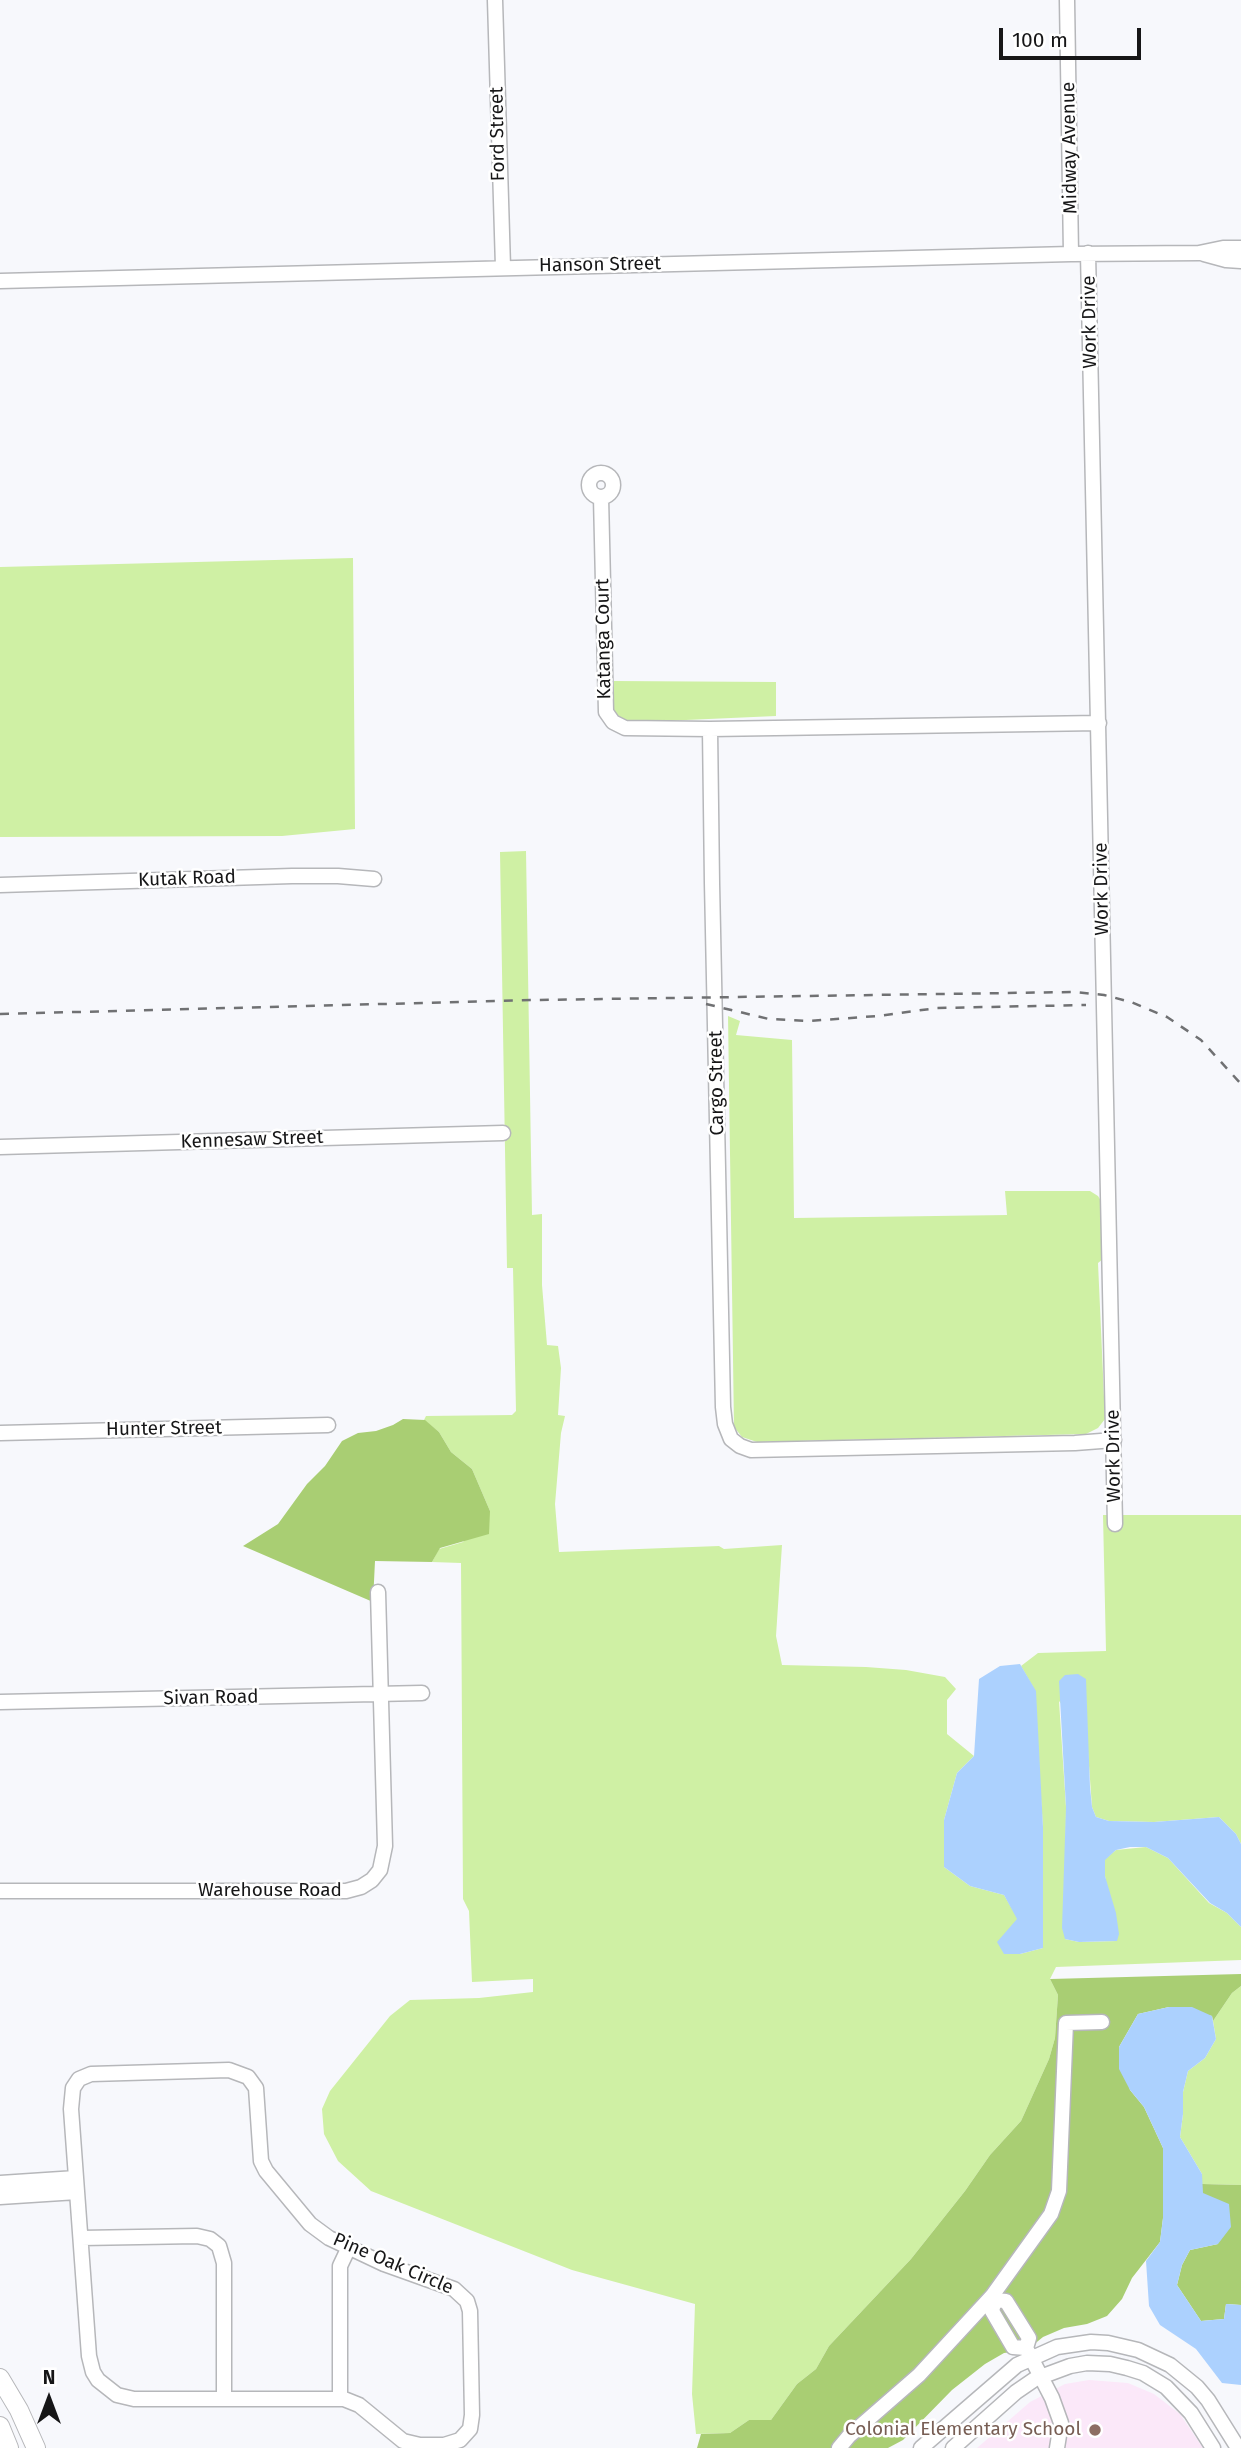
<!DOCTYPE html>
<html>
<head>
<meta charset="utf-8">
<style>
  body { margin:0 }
  #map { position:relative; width:1241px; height:2448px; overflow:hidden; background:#f7f8fc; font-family:"Fira Sans",sans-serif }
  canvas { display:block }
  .north { position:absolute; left:14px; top:2364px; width:70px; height:70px; -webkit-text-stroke:5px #fff; paint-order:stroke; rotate:0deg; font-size:19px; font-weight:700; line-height:28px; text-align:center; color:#161617 }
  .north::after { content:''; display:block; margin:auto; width:24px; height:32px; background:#161617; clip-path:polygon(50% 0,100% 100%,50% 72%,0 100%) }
  .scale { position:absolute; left:999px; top:28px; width:142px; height:32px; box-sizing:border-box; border:4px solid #161617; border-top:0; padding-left:9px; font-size:21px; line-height:24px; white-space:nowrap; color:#161617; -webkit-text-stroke:5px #fff; paint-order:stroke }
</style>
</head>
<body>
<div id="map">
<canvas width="1241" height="2448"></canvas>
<div class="north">N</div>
<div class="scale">100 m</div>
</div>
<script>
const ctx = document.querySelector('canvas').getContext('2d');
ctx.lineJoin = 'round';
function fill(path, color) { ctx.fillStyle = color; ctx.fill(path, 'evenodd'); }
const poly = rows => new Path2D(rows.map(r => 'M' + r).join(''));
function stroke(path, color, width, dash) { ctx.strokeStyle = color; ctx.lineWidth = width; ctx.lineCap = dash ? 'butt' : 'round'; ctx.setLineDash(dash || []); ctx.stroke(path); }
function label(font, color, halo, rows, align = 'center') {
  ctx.font = font + ' "Fira Sans",sans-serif'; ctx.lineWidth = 5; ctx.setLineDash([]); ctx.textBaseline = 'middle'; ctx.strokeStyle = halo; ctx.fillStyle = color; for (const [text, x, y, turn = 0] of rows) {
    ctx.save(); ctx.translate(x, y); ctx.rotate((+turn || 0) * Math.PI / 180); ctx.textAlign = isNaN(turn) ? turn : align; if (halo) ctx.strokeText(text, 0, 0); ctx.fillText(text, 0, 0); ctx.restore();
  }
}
const education = poly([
  [1089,2380,1128,2383,1154,2394,1180,2414,1203,2448,977,2448,1030,2402,1065,2384]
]);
const green = poly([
  [353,558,355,829,282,836,0,837,0,567],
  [614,681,776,682,776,716,641,722,625,720,614,713],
  [526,851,532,1215,542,1214,542,1285,547,1345,558,1346,561,1368,558,1415,565,1416,561,1433,555,1504,559,1552,719,1546,724,1549,782,1545,776,1636,782,1665,866,1667,906,1670,945,1677,956,1689,947,1700,947,1734,974,1756,957,1773,944,1820,944,1867,970,1886,1004,1895,1018,1919,1004,1954,1020,1954,1043,1948,1043,1827,1033,1687,1021,1666,1038,1653,1106,1651,1103,1515,1241,1515,1241,1844,1236,1834,1219,1817,1154,1822,1109,1821,1096,1817,1092,1807,1087,1738,1059,1701,1066,1807,1065,1939,1079,1942,1117,1941,1105,1876,1105,1859,1116,1850,1146,1847,1168,1858,1209,1903,1227,1913,1241,1927,1241,1960,1056,1967,1050,1979,1058,1995,1055,2038,1049,2059,1021,2121,990,2155,965,2191,911,2259,829,2346,816,2369,797,2384,771,2420,749,2420,730,2433,696,2434,692,2394,695,2304,572,2270,371,2191,338,2161,324,2134,322,2109,330,2091,390,2016,410,2000,479,1998,533,1992,533,1979,472,1982,469,1911,463,1899,461,1563,432,1562,439,1549,463,1542,490,1511,472,1469,451,1452,439,1432,424,1420,426,1416,512,1415,516,1411,513,1268,507,1268,500,852],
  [728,1016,740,1021,736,1035,792,1040,794,1218,1007,1215,1005,1191,1090,1191,1098,1196,1103,1204,1103,1259,1098,1263,1105,1419,1098,1428,1086,1434,757,1442,742,1437,734,1427],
  [1241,1986,1241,2185,1202,2184,1202,2174,1180,2137,1183,2114,1183,2092,1188,2071,1205,2058,1216,2039,1213,2021,1232,1993]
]);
const forest = poly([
  [403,1419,425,1420,439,1432,451,1452,472,1469,490,1511,489,1534,440,1548,432,1562,375,1561,373,1602,243,1546,278,1524,307,1484,325,1466,342,1441,358,1433,376,1431,393,1425],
  [1241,1974,1241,1986,1232,1993,1213,2021,1212,2016,1169,2007,1138,2014,1119,2047,1130,2090,1144,2107,1163,2148,1163,2218,1160,2242,1132,2278,1122,2299,1107,2316,1087,2324,1064,2328,1043,2337,1027,2350,1004,2353,985,2364,952,2390,903,2440,888,2448,697,2448,701,2434,730,2433,749,2420,771,2420,797,2384,816,2369,829,2346,911,2259,965,2191,990,2155,1021,2121,1049,2059,1055,2038,1058,1995,1050,1979],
  [1202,2184,1241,2185,1241,2305,1226,2304,1224,2319,1201,2321,1177,2285,1182,2265,1190,2250,1218,2244,1202,2193]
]);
const water = poly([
  [1020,1664,1036,1691,1043,1827,1043,1948,1020,1954,1004,1954,997,1942,1017,1919,1004,1895,970,1886,944,1867,944,1820,957,1773,974,1756,979,1679,1000,1666],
  [1078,1674,1086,1679,1090,1787,1092,1807,1096,1817,1109,1821,1154,1822,1219,1817,1236,1834,1241,1844,1241,1927,1227,1913,1210,1903,1168,1858,1146,1847,1130,1847,1116,1850,1105,1860,1105,1876,1116,1913,1119,1934,1117,1941,1079,1942,1065,1939,1062,1928,1066,1807,1059,1681,1065,1675],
  [1169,2007,1192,2007,1212,2016,1216,2039,1205,2058,1188,2071,1183,2092,1183,2114,1180,2137,1202,2174,1203,2193,1229,2204,1231,2227,1218,2244,1190,2250,1182,2265,1177,2285,1201,2321,1224,2319,1226,2304,1241,2305,1241,2385,1222,2383,1196,2349,1160,2325,1149,2306,1146,2261,1160,2242,1163,2218,1163,2148,1144,2107,1130,2090,1119,2069,1119,2047,1138,2014]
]);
const minor = poly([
  [495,0,503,267],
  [1067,0,1071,254],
  [1088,253,1115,1524],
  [1204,254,1226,260,1241,261],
  [0,281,1071,254,1199,253,1223,248,1241,248],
  '589 485a12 12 0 1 1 24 0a12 12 0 1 1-24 0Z',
  [601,497,606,712,613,722,625,728,710,729],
  [1099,723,710,729,712,883,723,1407,725,1424,731,1439,740,1446,751,1450,1075,1443,1114,1440],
  [0,885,292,876,338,876,374,879],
  [0,1147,503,1133],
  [0,1433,328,1425],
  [0,1702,422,1693],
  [0,1891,346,1891,361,1887,372,1880,380,1870,385,1846,378,1592],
  [229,2070,248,2077,256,2088,261,2161,266,2171,310,2224,329,2238,384,2264,454,2289,467,2301,470,2311,472,2415,470,2429,460,2440,444,2445,420,2445,403,2441,359,2405,344,2399,134,2399,117,2395,98,2380,93,2372,89,2356,71,2109,73,2088,79,2079,91,2074,229,2070],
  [0,2183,76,2178],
  [0,2197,77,2192],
  [81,2238,197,2236,210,2239,219,2246,224,2263,224,2399],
  [992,2296,995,2300,1006,2301,1029,2338,1026,2348,1052,2398,1061,2423,1057,2448],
  [995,2300,992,2311,1013,2347,1026,2348],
  [340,2399,340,2266,349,2247],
  [839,2448,849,2436,919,2375,992,2296,1051,2214,1059,2191,1066,2023,1102,2022],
  [921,2448,1017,2365,1057,2347,1091,2342,1108,2343,1138,2350,1170,2365,1197,2387,1208,2400,1238,2448],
  [953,2448,1016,2392,1035,2379,1070,2366,1087,2363,1110,2364,1127,2368,1143,2373,1166,2387,1191,2413,1213,2448]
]);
const major = poly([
  [0,2378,19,2410,36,2448],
  [0,2426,9,2448]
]);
const rail = poly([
  [706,1004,769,1019,809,1021,878,1016,937,1008,1086,1005],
  [0,1014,535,1000,1075,992,1104,995,1131,1002,1167,1017,1201,1040,1241,1084]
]);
const markers = [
  [1095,2430,7,"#8d6e63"]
];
const streetNames = [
  ["Ford Street",498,134,-91],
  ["Midway Avenue",1070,148,-91],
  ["Hanson Street",600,265,-1],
  ["Work Drive",1090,322,-91],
  ["Katanga Court",604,639,-91],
  ["Kutak Road",187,879,-2],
  ["Work Drive",1102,889,-91],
  ["Cargo Street",717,1083,-91],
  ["Kennesaw Street",252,1140,-2],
  ["Hunter Street",164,1429,-1],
  ["Work Drive",1114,1456,-91],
  ["Sivan Road",211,1698,-1],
  ["Warehouse Road",270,1891],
  ["Pine Oak Circle",393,2264,23]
];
const educationNames = [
  ["Colonial Elementary School",1081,2430]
];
fill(education, '#fbe8f9');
fill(green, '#cff0a4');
fill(forest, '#a9ce73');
fill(water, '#acd1fe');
stroke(minor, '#b6b7ba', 17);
stroke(major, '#b6b7ba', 20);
stroke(minor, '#fff', 14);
stroke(major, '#fff', 18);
stroke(rail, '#707173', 2.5, [9, 9]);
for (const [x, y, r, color] of markers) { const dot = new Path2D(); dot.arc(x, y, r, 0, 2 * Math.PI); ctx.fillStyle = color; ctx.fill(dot); stroke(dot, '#fff', 2.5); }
label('19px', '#161617', '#fff', streetNames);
label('19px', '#785e54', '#fff', educationNames, 'right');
</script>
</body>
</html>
